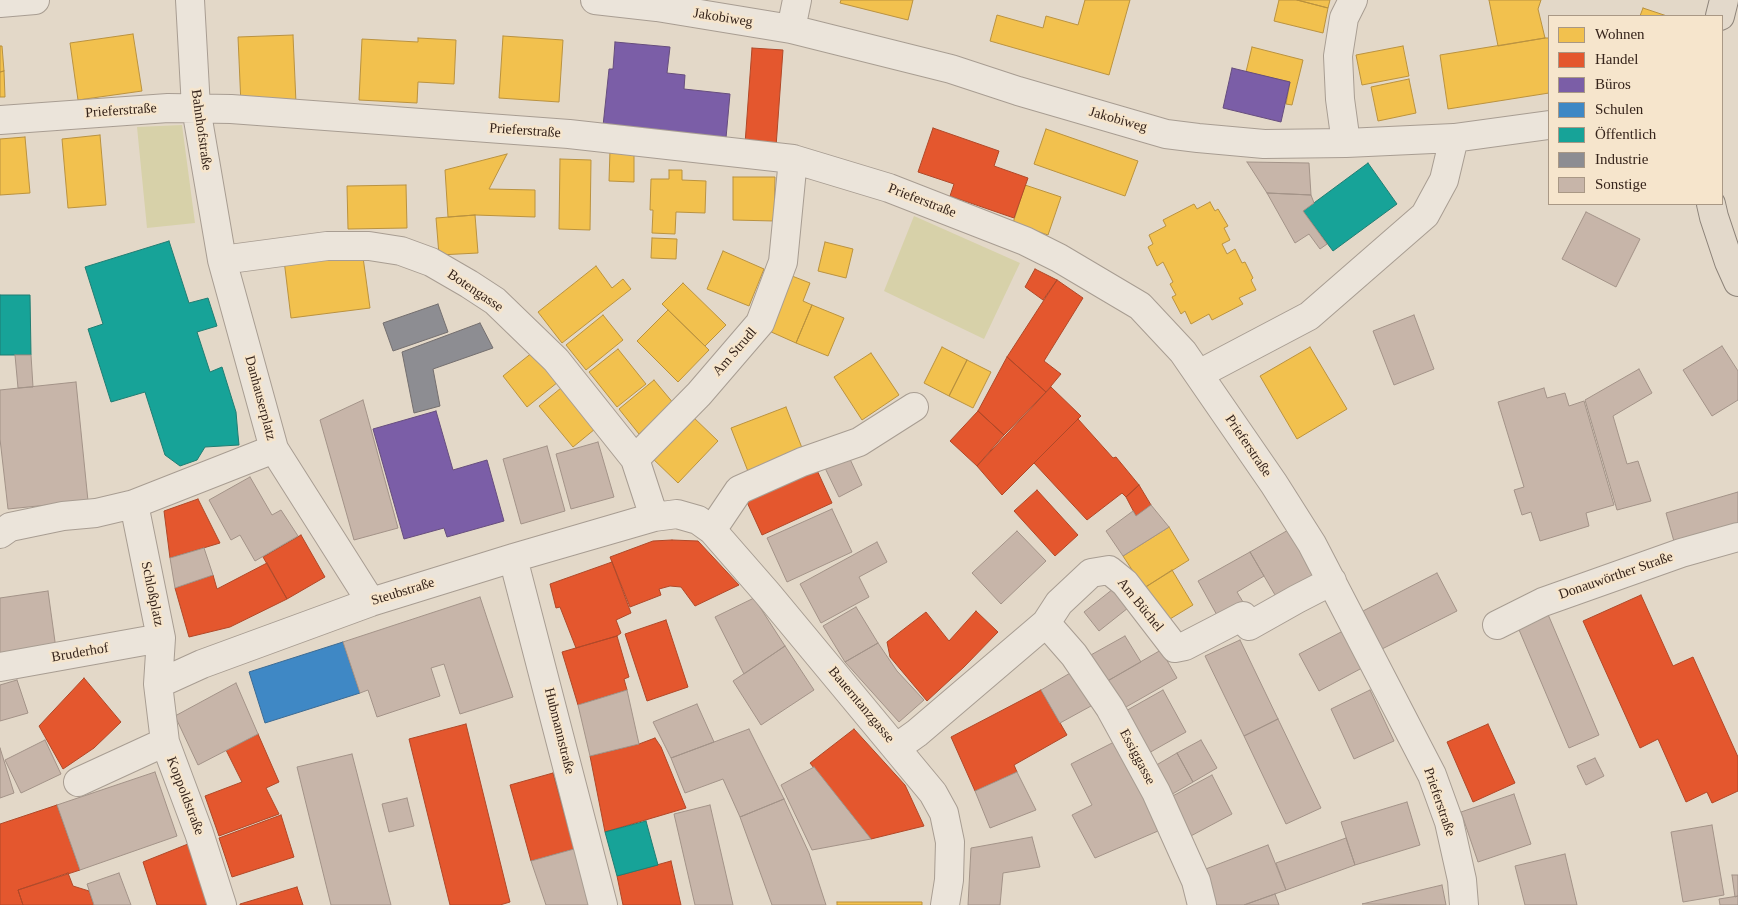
<!DOCTYPE html>
<html>
<head>
<meta charset="utf-8">
<style>
  body { margin:0 }
  #map { position:relative; width:1738px; height:905px; overflow:hidden; background:#e3d8c8; font-family:"Times New Roman",serif }
  canvas { display:block }
  .legend { position:absolute; left:1548px; top:15px; width:175px; height:190px; box-sizing:border-box; background:#f6e5cc; border:1px solid #a99885; margin:0; padding:6px 9px; list-style:none; font-size:15px; color:#36241b }
  .legend li { display:flex; align-items:center; gap:10px; height:25px }
  .legend b { width:25px; border:1px solid #a99885 }
</style>
</head>
<body>
<div id="map">
<canvas width="1738" height="905"></canvas>
<ul class="legend">
<li><b style="height:14px;background:#f2c14e"></b>Wohnen</li>
<li><b style="height:14px;background:#e4572e"></b>Handel</li>
<li><b style="height:14px;background:#7b5ea7"></b>Büros</li>
<li><b style="height:14px;background:#3f88c5"></b>Schulen</li>
<li><b style="height:14px;background:#17a398"></b>Öffentlich</li>
<li><b style="height:14px;background:#8d8d92"></b>Industrie</li>
<li><b style="height:14px;background:#c7b5a9"></b>Sonstige</li>
</ul>
</div>
<script>
const ctx = document.querySelector('canvas').getContext('2d');
ctx.lineJoin = 'round';
function fill(path, color) { ctx.fillStyle = color; ctx.fill(path, 'evenodd'); }
const poly = rows => new Path2D(rows.map(r => 'M' + r).join(''));
function stroke(path, color, width, dash) { ctx.strokeStyle = color; ctx.lineWidth = width; ctx.lineCap = dash ? 'butt' : 'round'; ctx.setLineDash(dash || []); ctx.stroke(path); }
function label(font, color, halo, rows, align = 'center') {
  ctx.font = font + ' "Times New Roman",serif'; ctx.lineWidth = 5; ctx.setLineDash([]); ctx.textBaseline = 'middle'; ctx.strokeStyle = halo; ctx.fillStyle = color; for (const [text, x, y, turn = 0] of rows) {
    ctx.save(); ctx.translate(x, y); ctx.rotate((+turn || 0) * Math.PI / 180); ctx.textAlign = isNaN(turn) ? turn : align; if (halo) ctx.strokeText(text, 0, 0); ctx.fillText(text, 0, 0); ctx.restore();
  }
}
const green = poly([
  [182,125,195,223,147,228,137,127],
  [914,216,1020,263,984,339,884,291]
]);
const homes = poly([
  [841,0,913,0,908,20,840,3,841,0],
  [1085,0,1130,0,1109,75,990,41,997,15,1043,28,1046,16,1078,25,1085,0],
  [1279,0,1297,0,1328,8,1323,33,1274,21,1279,0],
  [1297,0,1330,0,1328,8,1297,0],
  [1489,0,1541,0,1538,9,1545,38,1498,46,1489,0],
  [1643,8,1667,16,1640,16,1643,8],
  [133,34,142,91,78,100,70,43,133,34],
  [293,35,296,103,241,105,238,37,293,35],
  [503,36,563,40,559,102,499,98,503,36],
  [418,38,456,40,454,84,418,82,417,103,359,100,362,39,418,42,418,38],
  [1545,38,1549,38,1549,93,1448,109,1440,55,1545,38],
  [0,46,2,46,4,71,0,72,0,46],
  [1403,46,1409,76,1362,85,1356,55,1403,46],
  [1252,47,1303,60,1292,105,1286,104,1290,82,1246,72,1252,47],
  [4,71,5,97,0,97,0,72,4,71],
  [1409,79,1416,113,1378,121,1371,87,1409,79],
  [1046,129,1138,161,1125,196,1034,164,1046,129],
  [100,135,106,205,68,208,62,139,100,135],
  [25,137,30,193,0,195,0,139,25,137],
  [610,151,634,151,634,182,609,181,610,151],
  [507,154,489,189,535,190,535,217,475,215,448,217,445,170,507,154],
  [560,159,591,160,590,230,559,229,560,159],
  [669,170,682,170,682,180,706,181,705,213,676,212,675,234,652,233,653,210,650,210,651,179,669,179,669,170],
  [733,177,775,177,774,221,733,220,733,177],
  [406,185,407,228,348,229,347,186,406,185],
  [1025,185,1061,197,1048,235,1013,223,1025,185],
  [1210,202,1215,211,1218,209,1228,226,1224,228,1230,240,1222,244,1227,254,1235,249,1242,263,1245,262,1253,278,1251,280,1256,290,1239,298,1243,304,1212,320,1209,314,1191,324,1185,311,1181,314,1172,297,1176,295,1170,284,1173,282,1163,262,1157,266,1148,247,1153,244,1149,235,1166,226,1163,220,1194,204,1197,209,1210,202],
  [475,215,478,253,439,255,436,218,475,215],
  [652,238,677,239,676,259,651,258,652,238],
  [825,242,853,249,846,278,818,271,825,242],
  [362,250,370,308,291,318,284,260,362,250],
  [723,251,764,269,749,306,707,289,723,251],
  [596,266,612,288,623,279,631,289,562,343,538,312,596,266],
  [792,276,810,283,803,301,812,305,796,343,769,331,792,276],
  [683,283,726,325,705,346,662,304,683,283],
  [812,305,844,318,828,356,796,343,812,305],
  [668,310,709,350,678,382,637,341,668,310],
  [603,315,623,340,586,370,566,345,603,315],
  [942,347,967,360,949,396,924,383,942,347],
  [1310,347,1347,409,1297,439,1260,376,1310,347],
  [618,349,646,384,617,407,589,372,618,349],
  [533,352,558,382,527,407,503,376,533,352],
  [871,353,899,395,862,420,834,377,871,353],
  [967,360,991,372,973,408,949,396,967,360],
  [654,380,674,404,639,434,619,409,654,380],
  [561,388,595,429,573,447,539,406,561,388],
  [786,407,804,453,749,474,731,428,786,407],
  [691,415,718,441,678,483,650,456,691,415],
  [1169,527,1189,560,1144,588,1123,556,1169,527],
  [1172,570,1193,605,1165,622,1144,588,1172,570],
  [837,902,922,902,922,905,837,905,837,902]
]);
const shops = poly([
  [752,48,783,50,776,147,745,144,752,48],
  [933,128,999,151,994,166,1028,178,1014,218,950,196,954,184,918,172,933,128],
  [1035,269,1057,280,1043,300,1025,287,1035,269],
  [1057,280,1083,298,1044,361,1061,374,1046,392,1007,357,1057,280],
  [1007,357,1046,392,1004,435,978,411,1007,357],
  [1051,387,1081,416,1002,495,977,466,1051,387],
  [978,411,1004,435,977,466,950,441,978,411],
  [1078,419,1113,458,1116,457,1139,485,1126,497,1122,493,1087,520,1034,463,1078,419],
  [816,468,832,503,762,535,746,500,816,468],
  [1139,485,1151,505,1136,516,1126,497,1139,485],
  [1037,490,1078,535,1055,556,1014,511,1037,490],
  [198,499,220,543,170,558,164,511,198,499],
  [301,535,325,577,287,599,263,557,301,535],
  [672,540,698,541,739,585,695,606,681,587,670,586,659,589,661,595,630,607,610,557,653,541,672,540],
  [612,562,631,613,616,620,621,633,617,636,576,648,560,607,556,608,550,584,612,562],
  [267,563,287,599,230,627,189,637,175,588,213,575,217,589,267,563],
  [1641,595,1673,666,1693,657,1738,757,1738,791,1712,803,1707,792,1686,802,1658,739,1640,748,1583,621,1641,595],
  [976,611,998,632,964,667,927,701,890,657,887,642,926,612,949,641,976,611],
  [666,620,688,687,647,701,625,634,666,620],
  [617,636,629,677,624,679,627,690,578,705,562,652,617,636],
  [84,678,121,722,94,748,63,769,39,726,84,678],
  [1041,690,1067,735,1014,765,1017,772,975,791,951,737,1041,690],
  [466,724,510,902,500,905,450,905,409,739,466,724],
  [1488,724,1515,783,1473,802,1447,742,1488,724],
  [854,729,905,785,924,826,871,839,810,763,854,729],
  [258,734,279,782,266,788,279,814,219,836,205,796,242,782,226,750,258,734],
  [655,738,661,747,686,808,605,832,590,756,639,744,655,738],
  [553,773,574,849,531,861,510,785,553,773],
  [57,805,80,870,18,890,23,905,0,905,0,824,57,805],
  [281,815,294,857,232,877,219,838,281,815],
  [188,844,210,905,157,905,143,862,188,844],
  [671,861,681,905,623,905,617,876,671,861],
  [68,873,73,886,89,891,94,905,23,905,18,890,68,873],
  [297,887,303,905,240,905,240,904,297,887]
]);
const offices = poly([
  [615,42,670,47,667,73,685,75,684,89,730,94,726,138,603,126,609,69,613,69,615,42],
  [1232,68,1290,82,1281,122,1223,108,1232,68],
  [436,411,453,470,487,460,504,521,447,537,444,528,404,539,373,429,436,411]
]);
const schools = poly([
  [343,642,360,693,265,723,249,672,343,642]
]);
const public = poly([
  [1368,163,1397,204,1333,251,1303,211,1368,163],
  [169,241,189,303,208,298,217,326,197,332,210,372,222,367,236,412,238,435,239,445,205,447,197,460,180,466,165,455,145,392,111,402,88,329,103,324,85,267,169,241],
  [0,295,30,295,31,355,0,355,0,295],
  [646,821,658,865,617,876,605,832,646,821]
]);
const industry = poly([
  [438,304,448,332,393,351,383,323,438,304],
  [480,323,493,348,433,369,440,406,414,413,402,352,480,323]
]);
const building = poly([
  [1247,162,1309,163,1311,195,1267,193,1247,162],
  [1267,193,1311,195,1314,203,1303,211,1327,244,1320,249,1309,234,1295,243,1267,193],
  [1586,212,1640,239,1616,287,1562,259,1586,212],
  [1414,315,1434,369,1394,385,1373,331,1414,315],
  [1722,346,1738,371,1738,400,1712,416,1683,370,1722,346],
  [15,355,31,355,33,387,18,388,15,355],
  [1639,369,1652,393,1613,416,1627,464,1638,461,1651,501,1617,510,1585,400,1639,369],
  [76,382,88,501,8,509,0,439,0,390,76,382],
  [1544,388,1547,398,1565,393,1569,406,1584,401,1614,505,1586,513,1589,526,1540,541,1531,512,1522,515,1514,490,1524,487,1498,402,1544,388],
  [363,400,398,528,354,540,320,420,363,400],
  [598,442,614,497,571,509,556,454,598,442],
  [547,446,565,511,521,524,503,459,547,446],
  [849,457,862,485,839,497,825,468,849,457],
  [250,477,272,515,281,510,298,536,255,561,240,535,231,540,209,500,250,477],
  [1738,492,1738,526,1675,545,1666,513,1738,492],
  [1151,505,1169,527,1123,556,1106,531,1133,511,1136,516,1151,505],
  [832,509,852,552,787,582,767,538,832,509],
  [1290,529,1318,577,1278,600,1250,552,1290,529],
  [1017,531,1046,561,1001,604,972,573,1017,531],
  [877,542,887,562,859,577,869,597,821,623,800,584,877,542],
  [204,548,213,575,175,588,170,558,204,548],
  [1250,552,1264,576,1237,592,1243,602,1218,617,1198,581,1250,552],
  [1437,573,1457,611,1382,649,1363,611,1437,573],
  [1113,589,1128,608,1099,631,1084,612,1113,589],
  [48,591,56,649,0,657,0,598,48,591],
  [480,597,513,697,460,714,444,664,431,668,440,696,377,717,368,690,360,693,343,642,480,597],
  [754,598,785,646,744,674,715,617,754,598],
  [856,607,878,643,845,662,823,626,856,607],
  [1547,612,1599,735,1569,748,1517,625,1547,612],
  [1343,631,1362,668,1319,691,1299,654,1343,631],
  [1125,636,1141,662,1104,683,1089,656,1125,636],
  [1240,640,1278,719,1244,736,1205,656,1240,640],
  [878,643,897,671,924,700,899,722,845,662,878,643],
  [785,646,814,690,761,725,733,681,785,646],
  [1161,650,1177,678,1119,711,1104,683,1161,650],
  [1072,672,1091,706,1060,723,1041,690,1072,672],
  [17,680,28,713,0,721,0,685,17,680],
  [236,683,258,734,198,765,175,716,236,683],
  [627,690,639,744,590,756,578,705,627,690],
  [1163,690,1186,732,1147,754,1124,712,1163,690],
  [1370,690,1394,741,1354,759,1331,709,1370,690],
  [697,704,714,742,671,758,653,722,697,704],
  [1278,719,1321,808,1286,824,1244,736,1278,719],
  [749,729,784,799,740,817,723,779,685,793,671,758,749,729],
  [45,740,61,774,21,793,5,760,45,740],
  [1201,740,1217,768,1193,782,1177,753,1201,740],
  [1116,741,1140,786,1158,831,1095,858,1072,815,1092,805,1071,764,1116,741],
  [0,748,14,793,0,798,0,748],
  [1177,753,1193,782,1169,796,1153,767,1177,753],
  [352,754,391,905,331,905,297,767,352,754],
  [1595,758,1604,776,1586,785,1577,766,1595,758],
  [814,767,871,839,812,850,781,785,814,767],
  [155,772,177,836,80,870,57,805,155,772],
  [1017,772,1036,810,990,828,975,791,1017,772],
  [1212,775,1232,814,1187,838,1167,799,1212,775],
  [1514,794,1531,844,1478,862,1461,812,1514,794],
  [407,798,414,826,389,832,382,804,407,798],
  [784,799,809,853,826,905,772,905,740,817,784,799],
  [1407,802,1420,845,1355,865,1341,822,1407,802],
  [710,805,733,905,695,905,674,814,710,805],
  [1712,825,1724,895,1683,902,1671,832,1712,825],
  [1032,837,1040,867,1003,873,1000,905,968,905,971,848,1032,837],
  [1346,838,1355,865,1286,890,1276,863,1346,838],
  [1268,845,1286,890,1244,905,1211,905,1198,872,1268,845],
  [574,849,594,905,546,905,531,861,574,849],
  [1565,854,1577,905,1525,905,1515,866,1565,854],
  [119,873,131,905,94,905,87,884,119,873],
  [1732,875,1738,875,1738,896,1735,897,1732,875],
  [1442,885,1446,905,1362,904,1383,899,1442,885],
  [1275,894,1279,905,1244,905,1275,894],
  [1738,896,1738,905,1720,905,1719,899,1738,896]
]);
const minor = poly([
  [190,0,196,108,222,260,274,449,371,602],
  [595,0,657,7,791,29,951,69,1018,91,1166,134,1198,138,1264,144,1346,143,1454,138,1549,125],
  [0,3,35,0],
  [791,29,797,0],
  [0,120,168,108,231,109,569,134,793,159,889,188,1025,241,1059,258,1140,306,1183,352,1274,484,1312,544,1432,775,1449,822,1462,880,1464,905],
  [1346,143,1340,99,1338,56,1344,18,1353,0],
  [222,260,327,246,369,246,401,251,431,262,469,284,495,301,556,360,635,459,654,517],
  [1199,374,1309,316,1425,215,1444,180,1454,138],
  [635,459,699,394,760,323,783,262,793,159],
  [134,504,161,638,158,684,165,742,199,833,222,905],
  [712,530,739,490,802,462,859,442,914,407],
  [0,534,10,527,63,516,96,513,134,504,274,449],
  [513,558,603,905],
  [1046,623,1074,655,1110,708,1156,792,1196,881,1202,905],
  [1497,625,1543,602,1681,553,1738,537],
  [0,667,161,638],
  [158,684,202,664,371,602,513,558,654,517,677,514,698,520,712,530,767,593,933,793,944,813,950,842,949,880,945,905],
  [896,748,917,733,1046,623,1059,603,1091,573,1109,570,1125,583,1175,648,1185,646,1243,616,1249,626,1297,599,1332,581],
  [78,782,165,742]
]);
const major = poly([
  [1720,16,1724,0],
  [1711,204,1714,217,1729,262,1738,282]
]);
const streetNames = [
  ["Jakobiweg",723,18,9],
  ["Prieferstraße",121,111,-4],
  ["Jakobiweg",1118,120,16],
  ["Bahnhofstraße",201,130,82],
  ["Prieferstraße",525,131,4],
  ["Prieferstraße",922,201,21],
  ["Botengasse",475,291,34],
  ["Am Strudl",735,352,-49],
  ["Danhauserplatz",260,398,75],
  ["Prieferstraße",1248,446,56],
  ["Donauwörther Straße",1616,576,-19],
  ["Steubstraße",403,592,-17],
  ["Schloßplatz",152,594,78],
  ["Am Büchel",1140,605,51],
  ["Bruderhof",80,653,-10],
  ["Bauerntanzgasse",861,705,50],
  ["Hubmannstraße",559,731,76],
  ["Essiggasse",1137,757,62],
  ["Koppoldstraße",185,796,69],
  ["Prieferstraße",1439,802,71]
];
fill(green, '#d7d1a9');
fill(homes, '#f2c14e');
stroke(homes, '#ba923f', 1);
fill(shops, '#e4572e');
stroke(shops, '#b04828', 1);
fill(offices, '#7b5ea7');
stroke(offices, '#664d7d', 1);
fill(schools, '#3f88c5');
stroke(schools, '#3c6a92', 1);
fill(public, '#17a398');
stroke(public, '#207d72', 1);
fill(industry, '#8d8d92');
stroke(industry, '#736e6e', 1);
fill(building, '#c7b5a9');
stroke(building, '#a39388', 1);
stroke(minor, '#a89d92', 30);
stroke(major, '#8d8379', 30);
stroke(minor, '#ebe4da', 28);
stroke(major, '#e3d9cb', 28);
label('14px', '#36241b', '#f6e5cc', streetNames);
</script>
</body>
</html>
